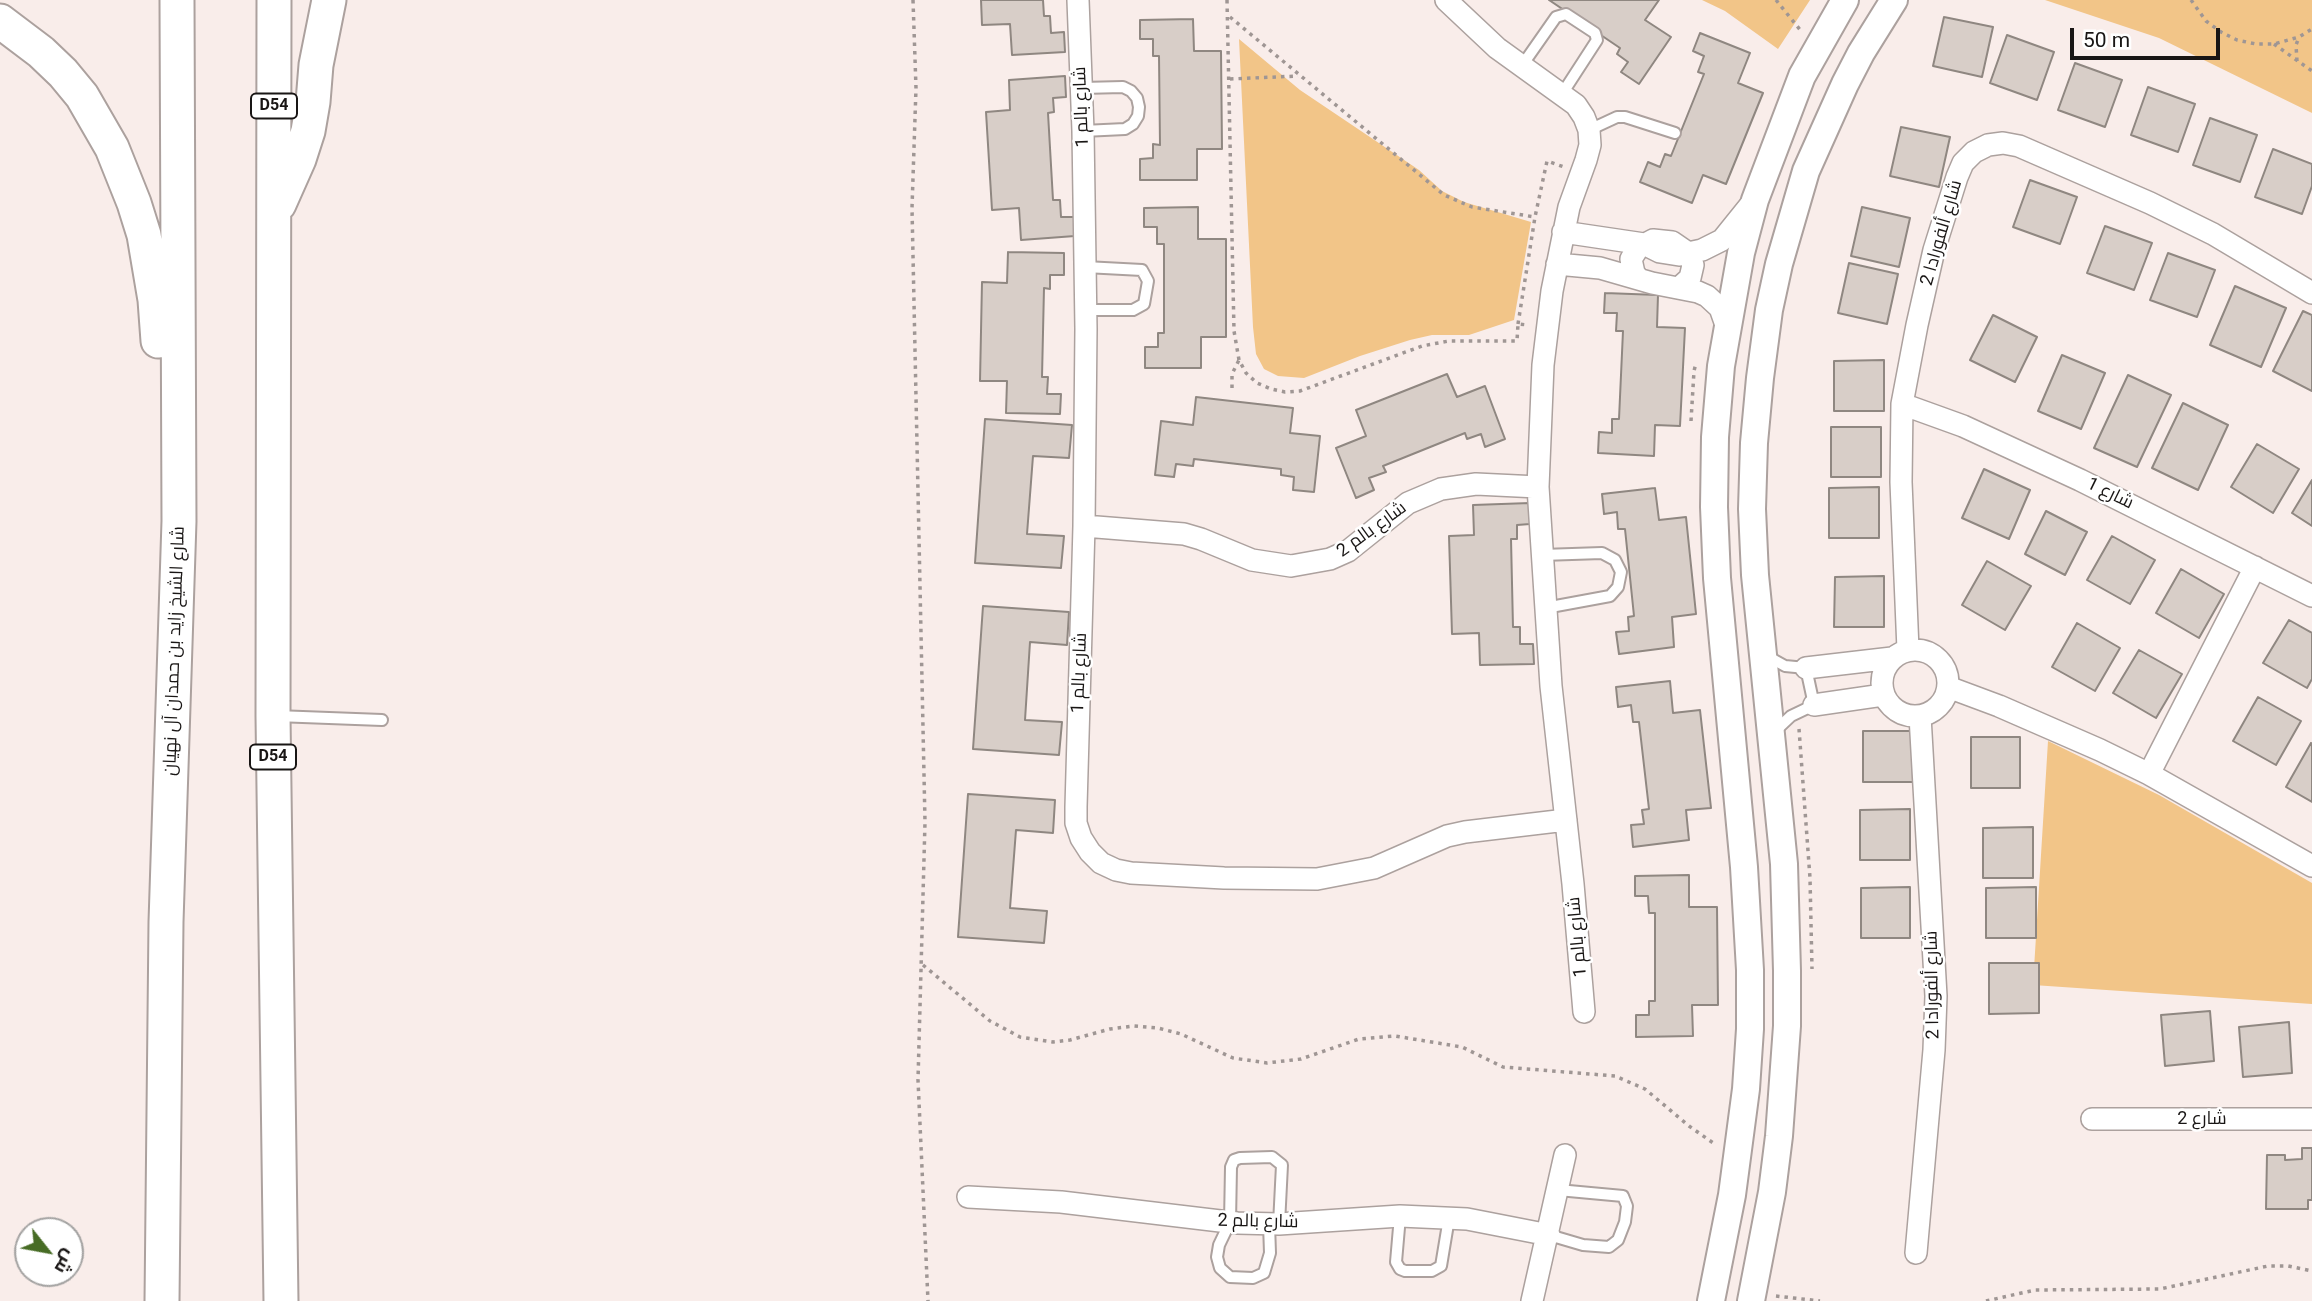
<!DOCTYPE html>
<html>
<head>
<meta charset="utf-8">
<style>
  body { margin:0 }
  #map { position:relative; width:2312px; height:1301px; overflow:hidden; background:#f9edea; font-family:Roboto,Cairo,sans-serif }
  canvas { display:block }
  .north { position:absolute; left:14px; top:1217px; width:70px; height:70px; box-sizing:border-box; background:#fff; border:2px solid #a3a2a1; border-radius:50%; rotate:121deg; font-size:19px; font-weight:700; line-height:28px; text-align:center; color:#191615 }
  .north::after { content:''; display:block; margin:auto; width:24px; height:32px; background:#476c25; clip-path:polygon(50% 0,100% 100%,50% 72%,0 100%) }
  .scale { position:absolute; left:2070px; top:28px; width:150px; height:32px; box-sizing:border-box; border:4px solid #191615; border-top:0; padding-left:9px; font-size:21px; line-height:24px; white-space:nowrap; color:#191615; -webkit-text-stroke:5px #fff; paint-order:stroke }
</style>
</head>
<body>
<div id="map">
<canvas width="2312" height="1301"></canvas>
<div class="north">ش</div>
<div class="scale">50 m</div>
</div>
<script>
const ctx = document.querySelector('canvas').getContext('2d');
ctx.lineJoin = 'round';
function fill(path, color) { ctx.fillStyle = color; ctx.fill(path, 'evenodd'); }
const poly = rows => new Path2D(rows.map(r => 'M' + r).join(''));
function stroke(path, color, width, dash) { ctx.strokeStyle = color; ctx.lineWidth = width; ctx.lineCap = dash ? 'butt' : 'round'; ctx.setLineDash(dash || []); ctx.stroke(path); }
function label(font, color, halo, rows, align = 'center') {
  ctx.font = font + ' Roboto,Cairo,sans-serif'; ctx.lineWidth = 5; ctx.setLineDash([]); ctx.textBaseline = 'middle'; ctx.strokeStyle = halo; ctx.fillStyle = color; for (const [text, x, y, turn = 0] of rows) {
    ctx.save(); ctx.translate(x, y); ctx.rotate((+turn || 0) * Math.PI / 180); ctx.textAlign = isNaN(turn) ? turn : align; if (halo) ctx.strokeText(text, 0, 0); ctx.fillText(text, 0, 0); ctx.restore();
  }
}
const green = poly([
  [1702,0,1810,0,1778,49,1725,11],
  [2045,0,2312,0,2312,113,2159,38],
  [1239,39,1300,90,1419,170,1442,191,1464,202,1531,222,1514,320,1469,335,1432,335,1410,340,1360,356,1304,378,1278,376,1264,369,1256,354,1253,327],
  [2048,741,2159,795,2312,883,2312,1004,2033,985]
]);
const building = poly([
  [981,0,1043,0,1044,16,1050,16,1051,33,1064,32,1065,52,1012,55,1010,24,982,25,981,0],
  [1549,0,1659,0,1645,20,1671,37,1639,84,1621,72,1628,62,1617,54,1620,48,1549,0],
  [1944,17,1993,27,1982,77,1933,66,1944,17],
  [1193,19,1194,51,1221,51,1222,149,1197,149,1197,180,1140,180,1140,159,1153,158,1153,144,1160,145,1159,56,1153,56,1153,39,1140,39,1140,20,1193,19],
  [1700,33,1750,53,1738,83,1763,93,1726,184,1703,175,1692,203,1640,182,1648,162,1660,167,1665,154,1671,156,1704,74,1698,72,1704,56,1693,51,1700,33],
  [2007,35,2054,52,2037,100,1990,83,2007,35],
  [2075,63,2122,80,2105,127,2058,110,2075,63],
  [1065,76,1066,97,1053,98,1054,112,1048,113,1053,200,1060,200,1061,217,1074,217,1075,236,1021,240,1019,208,992,210,986,112,1010,110,1009,80,1065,76],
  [2148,87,2195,104,2178,152,2131,135,2148,87],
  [2210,118,2257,135,2240,182,2193,165,2210,118],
  [1901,127,1950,137,1939,187,1890,176,1901,127],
  [2273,149,2312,164,2312,186,2302,214,2255,197,2273,149],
  [2030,180,2077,197,2060,244,2013,227,2030,180],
  [1198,207,1198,239,1226,239,1226,337,1201,337,1201,368,1145,368,1145,347,1158,347,1158,333,1164,333,1164,244,1157,244,1157,227,1144,227,1144,208,1198,207],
  [1862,207,1910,218,1899,267,1851,256,1862,207],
  [2105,226,2152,243,2134,290,2087,273,2105,226],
  [1008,252,1064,253,1064,275,1050,275,1050,289,1044,288,1042,377,1048,377,1047,394,1061,394,1060,414,1006,413,1007,381,980,381,982,282,1007,283,1008,252],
  [2168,253,2215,270,2197,317,2150,300,2168,253],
  [1849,263,1898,274,1887,324,1838,313,1849,263],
  [2235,286,2286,308,2261,367,2210,345,2235,286],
  [1605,293,1658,295,1657,327,1685,328,1680,426,1655,425,1654,456,1598,453,1599,432,1612,433,1612,419,1619,419,1623,331,1616,331,1617,313,1604,313,1605,293],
  [2303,311,2312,315,2312,391,2273,371,2303,311],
  [1993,315,2037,337,2015,382,1970,360,1993,315],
  [2062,355,2105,373,2081,429,2038,411,2062,355],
  [1884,360,1884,411,1834,411,1834,361,1884,360],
  [1447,374,1457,397,1485,386,1505,439,1485,447,1481,434,1467,439,1465,433,1383,466,1386,472,1369,478,1374,490,1356,498,1336,448,1366,436,1356,410,1447,374],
  [2128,375,2171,395,2137,467,2094,448,2128,375],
  [1196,397,1293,408,1290,433,1320,436,1314,492,1293,490,1294,477,1281,475,1281,469,1194,459,1193,466,1176,464,1174,477,1155,475,1161,421,1193,425,1196,397],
  [2183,403,2228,425,2198,490,2152,468,2183,403],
  [985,419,1072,425,1069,458,1033,456,1027,534,1064,536,1061,568,975,563,985,419],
  [1831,427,1881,427,1881,477,1831,477,1831,427],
  [2257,444,2299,469,2273,513,2231,487,2257,444],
  [1984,469,2030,490,2009,539,1962,518,1984,469],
  [2312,480,2312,526,2292,513,2312,480],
  [1879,487,1879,538,1829,538,1829,488,1879,487],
  [1655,488,1659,520,1686,517,1696,614,1672,617,1674,647,1619,654,1616,632,1629,631,1628,617,1634,616,1625,529,1618,529,1617,512,1604,514,1602,494,1655,488],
  [1530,503,1530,524,1517,525,1517,539,1511,539,1513,627,1520,627,1520,644,1533,644,1534,664,1480,665,1479,633,1452,634,1449,536,1474,535,1473,505,1530,503],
  [2046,511,2087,532,2065,575,2025,554,2046,511],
  [2112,536,2155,560,2130,604,2087,580,2112,536],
  [1987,561,2031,586,2005,630,1962,605,1987,561],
  [2181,569,2224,594,2199,638,2156,613,2181,569],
  [1884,576,1884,627,1834,627,1835,577,1884,576],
  [983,606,1069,612,1067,645,1030,642,1025,720,1062,722,1059,755,973,749,983,606],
  [2289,620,2312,633,2312,679,2307,688,2263,663,2289,620],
  [2077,623,2120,648,2095,691,2052,667,2077,623],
  [2139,650,2182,674,2156,718,2113,693,2139,650],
  [1670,681,1673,713,1700,710,1711,808,1686,810,1689,840,1633,847,1631,825,1644,824,1642,810,1649,809,1639,722,1633,722,1631,705,1618,707,1616,687,1670,681],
  [2258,697,2301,721,2276,765,2233,741,2258,697],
  [1863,731,1912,731,1913,782,1863,782,1863,731],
  [1971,737,2020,737,2020,788,1971,788,1971,737],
  [2311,743,2312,744,2312,802,2286,787,2311,743],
  [968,794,1055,800,1053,833,1016,830,1010,908,1047,911,1044,943,958,937,968,794],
  [1910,809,1910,860,1860,860,1860,810,1910,809],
  [2033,827,2033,878,1983,878,1983,828,2033,827],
  [1689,875,1689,907,1717,907,1718,1005,1692,1005,1693,1036,1636,1037,1636,1015,1649,1015,1649,1001,1655,1001,1655,913,1649,913,1648,896,1635,896,1635,876,1689,875],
  [1910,887,1910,938,1861,938,1861,888,1910,887],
  [2036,887,2036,938,1986,938,1986,888,2036,887],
  [1989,963,2039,963,2039,1013,1989,1014,1989,963],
  [2210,1011,2214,1061,2165,1066,2161,1015,2210,1011],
  [2289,1022,2292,1073,2243,1077,2239,1027,2289,1022],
  [2302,1148,2312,1148,2312,1200,2308,1200,2308,1209,2266,1209,2267,1155,2285,1155,2285,1160,2302,1159,2302,1148]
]);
const path = poly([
  [913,0,916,88,912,208,925,822,918,1080,928,1301],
  [1227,0,1234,331,1239,360,1246,373,1257,383,1271,389,1285,392,1300,391,1422,346,1449,341,1517,341,1518,324,1528,325],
  [1776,0,1801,31],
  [2191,0,2206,21,2221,32,2237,40,2256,44,2274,44,2299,37,2312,29],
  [1230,17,1444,195,1472,207,1535,217],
  [2274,44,2312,71],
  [2297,61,2296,45,2299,37],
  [1230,79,1298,76],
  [1518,324,1535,217,1547,161,1564,167],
  [1232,388,1232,374,1239,360],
  [1691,421,1694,371,1696,363],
  [1799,729,1810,878,1812,969],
  [923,965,990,1021,1020,1037,1053,1042,1070,1040,1110,1029,1134,1026,1158,1028,1181,1034,1233,1058,1267,1063,1301,1059,1359,1039,1395,1036,1462,1047,1503,1067,1615,1076,1645,1089,1689,1126,1716,1145],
  [1776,1296,1820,1301],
  [1986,1301,2035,1290,2160,1289,2268,1266,2288,1266,2312,1271]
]);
const service = poly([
  [1521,67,1556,17,1566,14,1595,33,1597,40,1562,94],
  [1082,88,1123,87,1131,91,1137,98,1139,107,1138,116,1133,124,1125,129,1083,131],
  [1589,130,1617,117,1625,117,1675,133],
  [1085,267,1142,270,1148,281,1144,304,1133,310,1086,310],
  [1542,555,1602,553,1615,560,1621,572,1618,587,1610,596,1545,608],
  [1767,656,1785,666,1806,668,1814,705,1791,716,1773,733],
  [276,716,382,720],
  [1400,1216,1396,1262,1400,1269,1405,1271,1432,1271,1441,1266,1449,1218],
  [1269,1224,1270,1253,1264,1273,1253,1278,1230,1277,1220,1268,1217,1257,1219,1245,1230,1222,1231,1167,1234,1160,1240,1158,1272,1157,1282,1165,1279,1224],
  [1549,1235,1583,1245,1609,1247,1618,1240,1625,1222,1627,1206,1623,1196,1558,1190]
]);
const minor = poly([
  [1078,0,1083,131,1086,329,1084,526,1076,807,1076,823,1081,838,1090,852,1101,863,1116,870,1131,873,1224,878,1317,879,1374,868,1447,836,1465,832,1566,820],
  [1446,0,1497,48,1576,105,1584,117,1589,130,1590,145,1586,160,1569,207,1552,291,1543,365,1538,487,1551,686,1573,884,1584,1012],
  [1563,232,1644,244,1660,252,1679,255,1702,250,1722,240,1751,204],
  [1557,264,1600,268,1652,283,1698,292,1707,296,1720,308,1726,325],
  [1638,278,1634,273,1631,259,1638,248,1653,240,1672,242,1688,253,1693,265,1690,278,1680,287],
  [1902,404,1963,426,2080,480,2312,596],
  [1084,526,1184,534,1201,539,1252,560,1291,566,1330,559,1348,551,1408,503,1441,489,1476,484,1538,487],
  '1882 683a33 33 0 1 1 66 0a33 33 0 1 1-66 0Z',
  [1908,650,1901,482,1902,404,1917,325,1934,250,1957,177,1963,163,1974,152,1988,145,2003,143,2019,146,2150,203,2213,234,2312,293],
  [1806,668,1892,658],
  [1948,687,1999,706,2100,750,2149,774,2312,866],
  [1814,705,1883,695],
  [2149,774,2255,567],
  [2092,1119,2312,1119],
  [968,1197,1061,1202,1237,1223,1279,1224,1400,1216,1467,1219,1549,1235],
  [1916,1253,1934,1050,1936,996,1920,716],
  [1532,1301,1565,1155]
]);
const tertiary = poly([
  [1711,1301,1732,1195,1746,1089,1750,1029,1750,970,1744,867,1717,578,1714,507,1715,437,1721,366,1741,253,1755,200,1802,76,1845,0],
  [1751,1301,1772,1192,1779,1136,1787,1026,1787,971,1784,864,1755,575,1752,509,1754,443,1760,378,1769,310,1779,264,1806,171,1845,84,1861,53,1894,0]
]);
const primary = poly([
  [274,0,273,716,281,1301],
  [0,21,41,52,63,73,82,96,112,148,134,203,144,235,155,300,158,341],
  [279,204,299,159,308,131,313,102,316,65,329,0],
  [162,1301,166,922,179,521,177,0]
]);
const shields = [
  [274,106,46],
  [273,757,46]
];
const shieldNames = [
  ["D54",274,106],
  ["D54",273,757]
];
const streetNames = [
  ["شارع بالم 1",1082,107,-92],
  ["شارع ألفورادا 2",1942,233,-74],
  ["شارع 1",2110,494,26],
  ["شارع بالم 2",1372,530,-36],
  ["شارع الشيخ زايد بن حمدان آل نهيان",175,651,-88],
  ["شارع بالم 1",1080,673,-88],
  ["شارع بالم 1",1578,937,-95],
  ["شارع ألفورادا 2",1933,985,-91],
  ["شارع 2",2202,1119],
  ["شارع بالم 2",1258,1222,1]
];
fill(green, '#f2c588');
fill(building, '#d8cec8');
stroke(building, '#8f8781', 2);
stroke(service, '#aca19e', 14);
stroke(minor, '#aca19e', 24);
stroke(tertiary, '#aca19e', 30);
stroke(primary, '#aca19e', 37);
stroke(path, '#9f9694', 3.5, [3.5, 5]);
stroke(service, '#fff', 10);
stroke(minor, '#fff', 21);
stroke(tertiary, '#fff', 26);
stroke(primary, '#fff', 33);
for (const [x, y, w] of shields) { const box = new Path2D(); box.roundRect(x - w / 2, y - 12.5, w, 25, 5); ctx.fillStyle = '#fff'; ctx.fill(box); stroke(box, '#191615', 2); }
label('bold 16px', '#191615', null, shieldNames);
label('18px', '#191615', '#fff', streetNames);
</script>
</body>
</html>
